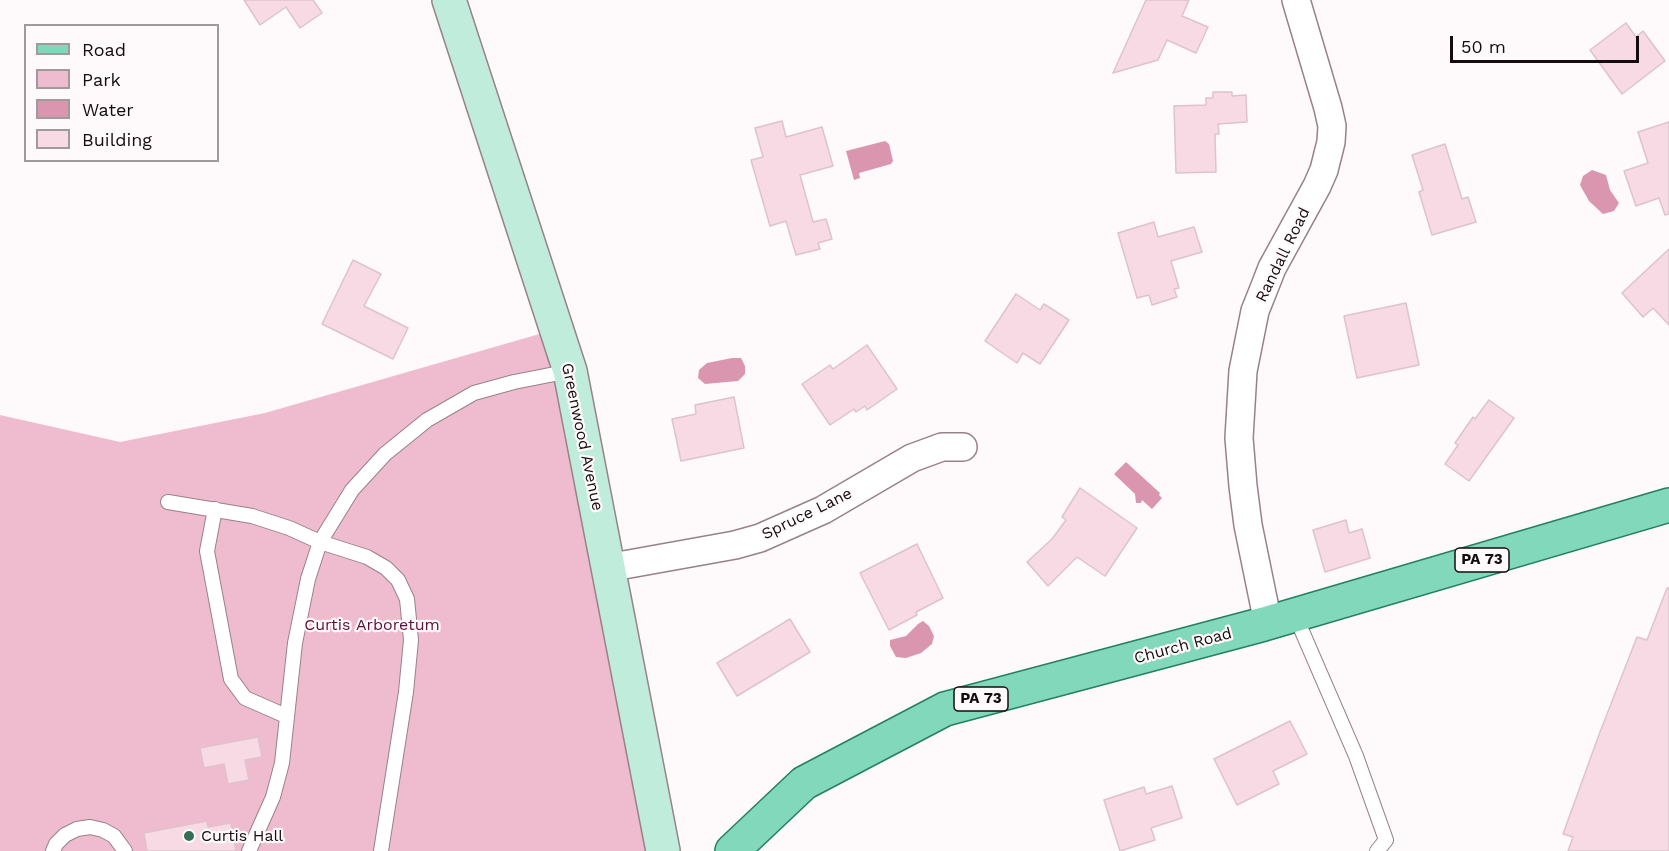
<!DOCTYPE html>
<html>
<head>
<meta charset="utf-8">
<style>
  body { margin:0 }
  #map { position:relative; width:1669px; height:851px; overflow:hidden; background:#fef9fb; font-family:"Work Sans",sans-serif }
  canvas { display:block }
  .legend { position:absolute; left:24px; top:24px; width:195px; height:138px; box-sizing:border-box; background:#fef9fb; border:2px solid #a19a9d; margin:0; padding:8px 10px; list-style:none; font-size:18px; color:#150c10 }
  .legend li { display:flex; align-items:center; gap:12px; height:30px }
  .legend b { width:30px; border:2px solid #a19a9d }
  .scale { position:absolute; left:1450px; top:36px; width:189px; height:27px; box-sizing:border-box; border:3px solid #150c10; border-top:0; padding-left:8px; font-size:18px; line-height:21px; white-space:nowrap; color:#150c10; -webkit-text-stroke:4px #fef9fb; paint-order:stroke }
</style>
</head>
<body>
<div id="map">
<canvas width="1669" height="851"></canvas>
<ul class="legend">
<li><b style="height:8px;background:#81d8ba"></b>Road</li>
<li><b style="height:16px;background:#efbbce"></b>Park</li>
<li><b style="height:16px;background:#da95af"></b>Water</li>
<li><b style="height:16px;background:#f8dae4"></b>Building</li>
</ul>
<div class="scale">50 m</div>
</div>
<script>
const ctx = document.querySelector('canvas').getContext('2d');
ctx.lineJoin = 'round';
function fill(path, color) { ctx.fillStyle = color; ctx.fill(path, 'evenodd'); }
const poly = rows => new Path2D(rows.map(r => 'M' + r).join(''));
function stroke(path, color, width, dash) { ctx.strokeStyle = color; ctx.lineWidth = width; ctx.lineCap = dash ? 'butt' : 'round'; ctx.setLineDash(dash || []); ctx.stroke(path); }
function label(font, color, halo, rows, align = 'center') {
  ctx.font = font + ' "Work Sans",sans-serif'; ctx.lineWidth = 4.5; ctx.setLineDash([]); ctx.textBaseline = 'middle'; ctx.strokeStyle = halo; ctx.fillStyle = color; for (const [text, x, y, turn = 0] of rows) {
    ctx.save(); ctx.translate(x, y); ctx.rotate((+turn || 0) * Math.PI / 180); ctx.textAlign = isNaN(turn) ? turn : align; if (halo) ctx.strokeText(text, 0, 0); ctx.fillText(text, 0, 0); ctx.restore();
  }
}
const green = poly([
  [543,333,555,375,647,851,0,851,0,415,120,442,265,413]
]);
const water = poly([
  [885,141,889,144,893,161,891,164,859,173,860,178,854,180,846,151],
  [1592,170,1606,175,1610,190,1619,203,1614,211,1603,214,1589,201,1580,185,1583,176],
  [732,358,741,358,745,366,745,374,738,381,705,384,698,378,699,370,707,363],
  [1126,462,1160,493,1159,495,1162,498,1152,509,1142,500,1141,503,1136,503,1135,494,1114,474],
  [923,621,929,626,934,636,932,644,921,653,906,658,896,657,890,646,890,640,906,636,918,624]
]);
const building = poly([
  [244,0,313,0,322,13,300,28,286,7,260,25,244,0],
  [1146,0,1189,0,1182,16,1208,27,1196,53,1167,40,1158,60,1113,73,1146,0],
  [1626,23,1636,37,1643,31,1665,61,1622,94,1590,50,1626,23],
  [1213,92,1232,92,1232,96,1246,95,1247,122,1218,124,1219,134,1215,134,1216,172,1176,173,1174,106,1206,105,1206,98,1213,98,1213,92],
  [782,121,786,137,822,127,833,166,800,175,813,222,826,219,832,239,818,243,820,249,796,255,786,221,770,226,751,160,763,157,755,128,782,121],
  [1669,122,1669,214,1665,215,1659,198,1636,206,1624,171,1648,163,1638,132,1669,122],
  [1445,144,1462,199,1468,197,1476,222,1432,235,1419,192,1423,190,1412,155,1445,144],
  [1154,222,1158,237,1194,227,1202,252,1171,261,1179,288,1174,289,1177,297,1152,305,1149,295,1137,298,1118,233,1154,222],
  [1669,249,1669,325,1653,308,1643,317,1622,293,1669,249],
  [353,260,381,274,364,306,408,328,393,359,322,324,353,260],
  [1016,294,1040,310,1044,304,1069,320,1040,364,1023,353,1017,363,985,341,1016,294],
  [1406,303,1419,365,1357,378,1344,316,1406,303],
  [867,345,897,389,867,410,865,406,856,412,854,409,830,425,802,384,830,365,833,369,867,345],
  [734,397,744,448,681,461,672,419,696,414,695,405,734,397],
  [1489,400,1514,418,1469,481,1445,464,1458,445,1455,443,1473,417,1475,419,1489,400],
  [1080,488,1137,528,1105,576,1077,557,1048,586,1027,562,1052,539,1066,520,1062,517,1080,488],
  [1346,520,1349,533,1362,529,1370,558,1325,572,1313,530,1346,520],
  [917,544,943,598,916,612,917,615,889,630,860,573,917,544],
  [1667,588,1669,588,1669,851,1568,851,1573,837,1563,834,1600,732,1637,637,1647,640,1667,588],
  [790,619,810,652,737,696,717,663,790,619],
  [1290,721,1307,754,1273,771,1279,784,1237,805,1214,759,1290,721],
  [258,737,262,757,245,760,249,780,228,784,224,764,204,768,200,748,258,737],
  [1172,786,1182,818,1151,828,1155,840,1120,851,1104,800,1144,787,1146,794,1172,786],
  [207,821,208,827,231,823,236,851,147,851,144,833,207,821]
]);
const lane = poly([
  [168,502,252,516,289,528,320,542,367,557,386,568,398,580,407,599,411,640,406,692,381,851],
  [215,509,207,551,231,679,245,698,286,716],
  [1295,615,1356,756,1386,840,1377,851],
  [53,851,56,844,65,835,77,829,90,827,103,830,114,836,125,851],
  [249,851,273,797,282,763,295,643,308,579,320,542,352,490,385,454,427,420,474,393,514,382,570,371]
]);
const street = poly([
  [607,568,735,545,760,538,823,510,912,458,942,447,963,447],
  [1268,623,1248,525,1243,486,1239,438,1243,371,1255,311,1265,286,1272,268,1317,186,1324,170,1331,142,1332,126,1328,108,1296,0]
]);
const secondary = poly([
  [449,0,570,371,663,851]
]);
const primary = poly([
  [732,851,804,783,945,709,1264,624,1669,505]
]);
const markers = [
  [189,836,6,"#356e56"]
];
const shields = [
  [1482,560,54],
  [981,699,54]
];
const shieldNames = [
  ["PA 73",1482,560],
  ["PA 73",981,699]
];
const streetNames = [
  ["Randall Road",1283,255,-64],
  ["Greenwood Avenue",582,437,78],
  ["Spruce Lane",807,514,-26],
  ["Church Road",1183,646,-15]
];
const parkNames = [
  ["Curtis Arboretum",372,625]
];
const poiNames = [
  ["Curtis Hall",201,836]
];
fill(green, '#efbbce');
fill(water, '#da95af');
fill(building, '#f8dae4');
stroke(building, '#dec3cc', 1.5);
stroke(lane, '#998189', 16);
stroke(street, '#998189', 30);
stroke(secondary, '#998189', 36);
stroke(primary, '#258061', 36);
stroke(lane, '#fff', 14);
stroke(street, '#fff', 27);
stroke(secondary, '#c0ecdc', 33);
stroke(primary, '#81d8ba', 33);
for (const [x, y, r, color] of markers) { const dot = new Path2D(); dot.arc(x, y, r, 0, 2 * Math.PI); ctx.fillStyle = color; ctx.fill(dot); stroke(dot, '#fef9fb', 2); }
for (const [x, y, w] of shields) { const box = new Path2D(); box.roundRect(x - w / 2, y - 12, w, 24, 4.5); ctx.fillStyle = '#fef9fb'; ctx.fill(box); stroke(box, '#150c10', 1.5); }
label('bold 15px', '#150c10', null, shieldNames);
label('16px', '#150c10', '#fef9fb', streetNames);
label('16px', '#5f0e38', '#fef9fb', parkNames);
label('16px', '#150c10', '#fef9fb', poiNames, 'left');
</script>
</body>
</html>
